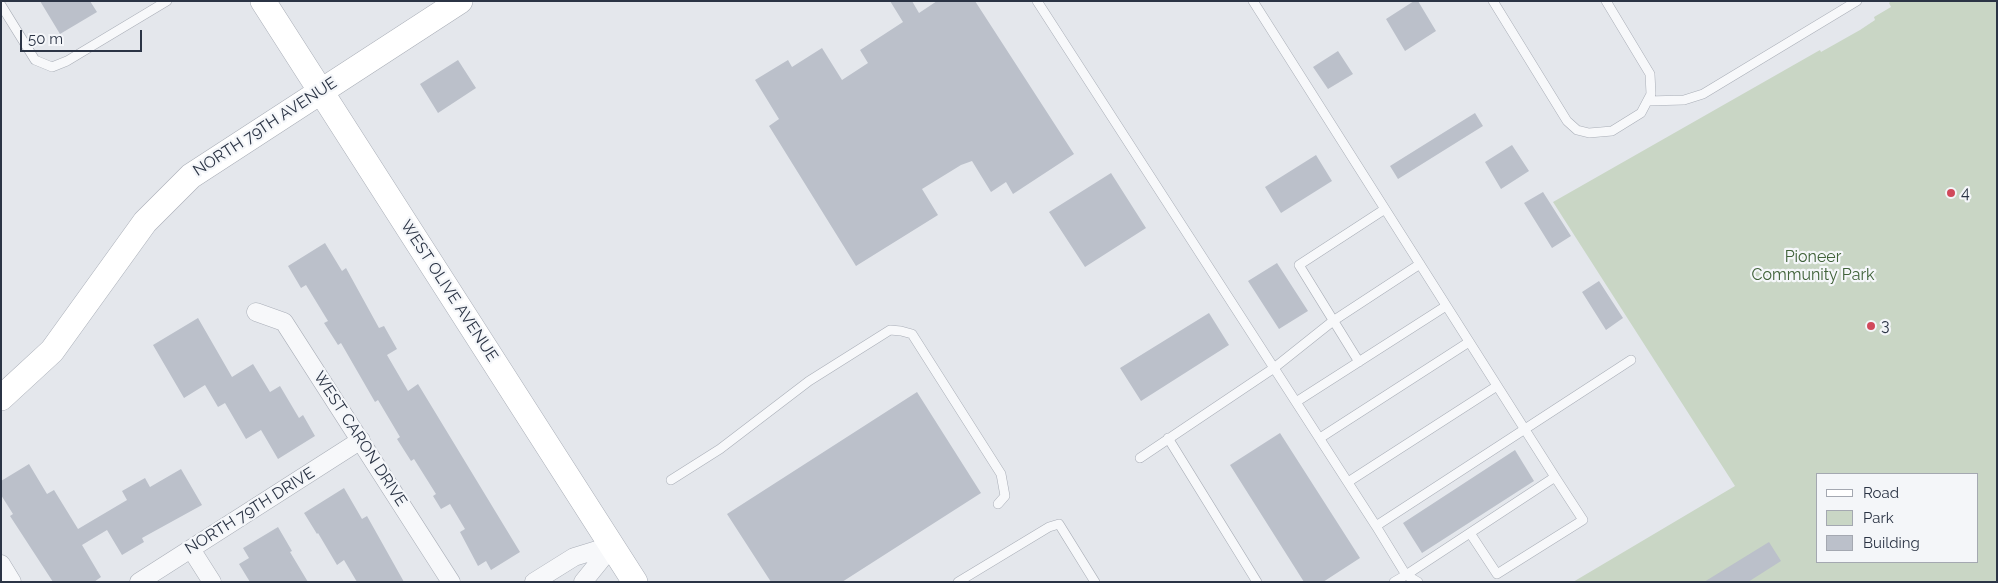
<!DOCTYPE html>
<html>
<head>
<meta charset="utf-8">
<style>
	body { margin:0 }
	#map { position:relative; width:1998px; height:583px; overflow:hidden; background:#e4e7ec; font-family:Raleway,sans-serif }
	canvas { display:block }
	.frame { position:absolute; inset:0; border:2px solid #2b3445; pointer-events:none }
	.legend { position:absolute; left:1816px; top:473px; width:162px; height:90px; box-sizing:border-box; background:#f4f6f9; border:1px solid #a4a8b1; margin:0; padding:6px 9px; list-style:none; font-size:15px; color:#2b3445 }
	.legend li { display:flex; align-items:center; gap:10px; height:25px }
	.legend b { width:25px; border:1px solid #a4a8b1 }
	.scale { position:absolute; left:20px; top:30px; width:122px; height:22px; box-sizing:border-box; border:2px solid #2b3445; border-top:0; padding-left:6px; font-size:15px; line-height:18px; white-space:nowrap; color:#2b3445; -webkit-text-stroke:4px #f4f6f9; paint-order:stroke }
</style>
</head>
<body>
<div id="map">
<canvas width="1998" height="583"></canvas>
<div class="frame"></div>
<ul class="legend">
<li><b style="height:6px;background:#fff"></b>Road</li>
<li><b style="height:14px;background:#c9d6c5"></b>Park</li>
<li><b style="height:14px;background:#bbc0ca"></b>Building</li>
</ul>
<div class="scale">50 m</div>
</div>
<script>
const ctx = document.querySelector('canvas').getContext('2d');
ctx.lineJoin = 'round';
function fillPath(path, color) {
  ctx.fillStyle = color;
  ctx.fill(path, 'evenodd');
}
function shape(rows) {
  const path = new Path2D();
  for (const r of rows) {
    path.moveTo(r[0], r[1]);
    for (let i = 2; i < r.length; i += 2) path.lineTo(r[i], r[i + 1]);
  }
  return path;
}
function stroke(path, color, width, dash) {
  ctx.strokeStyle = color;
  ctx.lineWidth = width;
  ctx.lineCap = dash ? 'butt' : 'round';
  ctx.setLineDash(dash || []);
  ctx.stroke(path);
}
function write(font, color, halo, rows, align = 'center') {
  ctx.font = font + ' Raleway,sans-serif';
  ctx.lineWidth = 4.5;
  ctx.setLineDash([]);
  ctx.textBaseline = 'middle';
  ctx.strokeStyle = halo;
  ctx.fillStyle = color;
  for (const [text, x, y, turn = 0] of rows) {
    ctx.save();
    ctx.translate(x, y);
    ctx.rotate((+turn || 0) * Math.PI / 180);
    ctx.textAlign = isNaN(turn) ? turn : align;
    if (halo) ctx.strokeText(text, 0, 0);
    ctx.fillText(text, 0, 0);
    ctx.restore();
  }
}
const green = shape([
	[1891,1,1997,1,1997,582,1573,582,1735,486,1553,202,1820,50,1821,52,1860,30,1875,20,1874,17,1891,7,1889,3],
	[1817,474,1977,474,1977,562,1817,562]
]);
const building = shape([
	[40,1,90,1,97,12,60,34],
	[890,1,912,1,919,13,937,1,975,1,1074,154,1013,194,1006,182,991,192,972,161,961,165,922,189,938,215,856,266,769,126,779,119,755,80,788,60,792,67,822,48,842,80,868,63,860,50,903,22],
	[1414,1,1418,1,1436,31,1405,51,1386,19],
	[1338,51,1353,74,1328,89,1313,67],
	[458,60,476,88,438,113,420,84],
	[1475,113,1483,126,1398,179,1390,166],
	[1512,145,1529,171,1501,189,1485,162],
	[1316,155,1332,181,1281,213,1265,187],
	[1111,173,1146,228,1085,267,1049,212],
	[1543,192,1571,236,1552,248,1524,203],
	[325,243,342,271,346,268,379,328,384,326,397,349,387,355,408,391,418,384,520,552,491,570,486,561,478,566,460,532,465,529,450,504,441,509,433,496,436,494,414,459,411,461,397,439,400,437,378,400,375,402,341,343,338,345,324,323,328,321,306,285,301,288,288,266],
	[1277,263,1308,311,1279,329,1248,281],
	[1599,281,1623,318,1606,330,1582,292],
	[1209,313,1229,345,1141,401,1120,368],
	[198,318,232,377,253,364,270,392,280,386,299,418,303,415,315,436,278,459,261,430,246,439,225,403,218,407,205,385,184,398,153,345],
	[917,392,981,493,842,582,771,582,727,514],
	[1280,433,1360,558,1323,582,1304,582,1230,465],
	[1515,450,1534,481,1422,553,1403,523],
	[29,464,47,494,54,490,78,529,127,500,122,491,145,478,150,487,181,469,202,505,142,538,144,542,122,555,107,530,82,545,101,577,94,582,53,582,10,516,13,514,1,495,1,481],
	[344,488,362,519,367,516,404,582,357,582,344,560,337,565,318,533,317,534,304,513],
	[278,527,292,551,290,552,308,582,250,582,239,564,249,558,243,548],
	[1769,542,1781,561,1748,582,1704,582]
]);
const lane = shape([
	[1037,1,1376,526,1631,360],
	[1253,1,1555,477,1406,575,1418,582],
	[1493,1,1567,121,1577,130,1589,133,1612,131,1641,113,1651,94,1650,74,1606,1],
	[1,5,35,60,52,67,67,61,167,1],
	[1648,101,1684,100,1703,94,1857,1],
	[1359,362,1299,265,1385,209],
	[1296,402,1446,306],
	[1168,438,1257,582],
	[1320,438,1469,342],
	[1140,458,1274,368,1333,321,1420,264],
	[671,480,720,449,809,381,890,330,901,331,912,334,1001,474,1005,496,998,504],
	[1348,482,1497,386],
	[1376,526,1406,575,1394,582],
	[1470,533,1497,574,1583,520,1555,477],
	[958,582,1049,527,1059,524,1095,582]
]);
const street = shape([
	[256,312,284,322,451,582],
	[191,549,212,582],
	[1,564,12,582],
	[139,582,361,440],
	[534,582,574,557,613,545],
	[583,582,613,545]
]);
const secondary = shape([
	[263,1,635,582],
	[1,398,52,351,145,222,191,176,460,1]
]);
const markers = [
	[1951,193,5,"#d1495b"],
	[1871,326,5,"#d1495b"]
];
const streetNames = [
	["NORTH 79TH AVENUE",265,127,-33],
	["WEST OLIVE AVENUE",449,291,57],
	["WEST CARON DRIVE",360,439,57],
	["NORTH 79TH DRIVE",250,511,-32]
];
const poiNames = [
	["4",1961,193],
	["3",1881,326]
];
const parkNames = [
	["Pioneer",1813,257],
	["Community Park",1813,275]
];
fillPath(green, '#c9d6c5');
fillPath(building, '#bbc0ca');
stroke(lane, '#a9aeb7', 10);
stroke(street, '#a9aeb7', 19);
stroke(secondary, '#a9aeb7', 26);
stroke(lane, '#f7f8fa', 9);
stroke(street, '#f7f8fa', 18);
stroke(secondary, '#fff', 25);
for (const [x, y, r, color] of markers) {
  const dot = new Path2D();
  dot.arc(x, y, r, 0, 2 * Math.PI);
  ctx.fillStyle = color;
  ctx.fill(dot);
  stroke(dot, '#f4f6f9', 2);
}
write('16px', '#2b3445', '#f4f6f9', streetNames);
write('16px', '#2b3445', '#f4f6f9', poiNames, 'left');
write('16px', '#3f6138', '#f4f6f9', parkNames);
</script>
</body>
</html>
